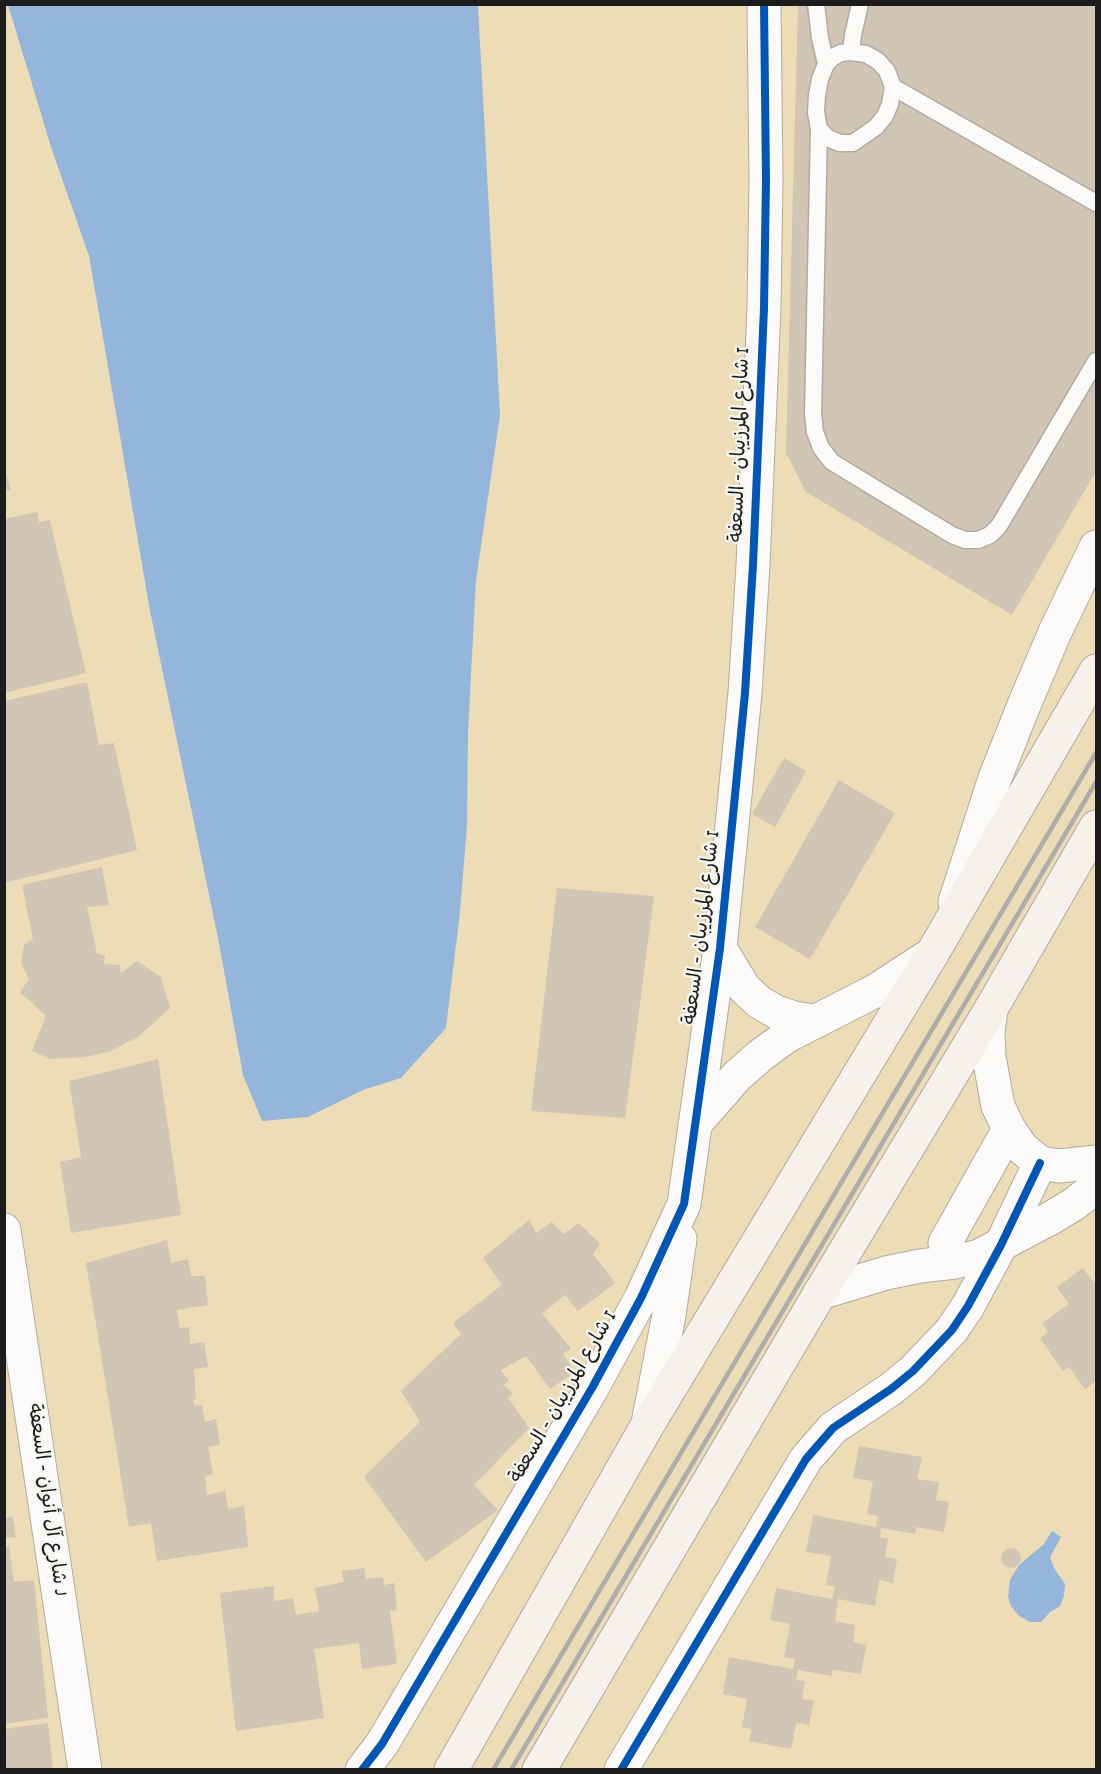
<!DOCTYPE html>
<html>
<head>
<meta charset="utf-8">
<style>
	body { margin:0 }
	#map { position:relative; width:1101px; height:1774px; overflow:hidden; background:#e9e1d3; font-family:Dekko,sans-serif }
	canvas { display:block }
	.frame { position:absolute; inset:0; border:6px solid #1c1c1c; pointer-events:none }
</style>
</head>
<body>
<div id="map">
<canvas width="1101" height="1774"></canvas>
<div class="frame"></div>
</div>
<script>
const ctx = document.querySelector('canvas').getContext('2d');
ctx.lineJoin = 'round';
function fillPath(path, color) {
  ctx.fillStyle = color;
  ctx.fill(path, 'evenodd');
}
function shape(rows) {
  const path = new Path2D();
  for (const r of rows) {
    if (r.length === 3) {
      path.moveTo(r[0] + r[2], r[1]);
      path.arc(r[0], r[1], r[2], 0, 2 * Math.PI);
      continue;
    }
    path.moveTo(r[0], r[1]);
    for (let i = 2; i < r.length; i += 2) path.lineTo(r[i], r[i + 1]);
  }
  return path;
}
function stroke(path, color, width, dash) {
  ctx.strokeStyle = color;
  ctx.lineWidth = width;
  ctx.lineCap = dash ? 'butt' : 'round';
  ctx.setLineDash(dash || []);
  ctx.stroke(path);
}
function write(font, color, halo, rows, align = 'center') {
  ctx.font = font + ' Dekko,"Playpen Sans Arabic",sans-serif';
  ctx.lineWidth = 4.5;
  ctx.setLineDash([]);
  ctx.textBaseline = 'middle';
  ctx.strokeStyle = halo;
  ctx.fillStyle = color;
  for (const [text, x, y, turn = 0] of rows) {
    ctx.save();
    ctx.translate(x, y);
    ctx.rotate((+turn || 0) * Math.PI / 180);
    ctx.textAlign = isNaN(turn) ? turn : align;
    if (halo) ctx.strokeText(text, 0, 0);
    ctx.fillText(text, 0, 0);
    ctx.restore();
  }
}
const sand = shape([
	[5,5,8,5,52,150,89,256,150,611,218,938,243,1075,363,1090,401,1078,446,1028,460,912,467,826,468,732,476,581,500,415,478,5,1096,5,1096,1769,5,1770]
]);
const water = shape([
	[8,5,478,5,500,415,476,581,468,732,467,826,460,912,446,1028,401,1078,363,1090,308,1117,262,1121,243,1075,218,938,150,611,89,256,52,150],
	[1052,1531,1061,1537,1050,1557,1054,1568,1065,1584,1064,1596,1060,1606,1050,1612,1041,1622,1030,1622,1018,1615,1011,1606,1008,1597,1010,1580,1019,1565,1044,1544]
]);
const building = shape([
	[798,4,1096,4,1096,471,1012,615,806,492,786,453],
	[4,467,11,490,4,491],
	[37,512,39,522,50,520,86,673,4,693,4,519],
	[87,682,99,745,114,743,137,850,4,883,4,701],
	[784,758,806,771,775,827,752,814],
	[839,780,895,813,810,959,755,927],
	[102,867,109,905,87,907,97,953,105,956,104,964,120,965,121,973,137,961,161,977,170,1008,138,1037,111,1051,85,1057,51,1059,32,1051,46,1016,20,992,29,979,21,964,24,944,33,940,22,885],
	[557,888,654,896,625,1118,531,1111],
	[158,1059,181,1215,71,1233,60,1162,81,1157,69,1081],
	[529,1220,536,1233,552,1222,563,1234,579,1223,600,1244,593,1254,615,1283,578,1311,565,1295,542,1314,571,1348,563,1354,575,1372,550,1389,526,1356,501,1370,509,1381,503,1385,513,1393,508,1398,529,1428,474,1485,498,1510,426,1562,364,1477,420,1422,401,1391,461,1334,453,1323,502,1285,483,1258],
	[167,1240,171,1263,188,1259,191,1276,205,1276,208,1305,177,1310,180,1328,189,1327,190,1344,204,1342,208,1367,194,1369,196,1399,193,1400,194,1406,202,1405,205,1422,216,1419,220,1445,208,1447,213,1474,205,1476,207,1495,225,1491,228,1509,244,1506,248,1547,157,1561,151,1523,129,1527,86,1263],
	[1083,1268,1096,1285,1096,1381,1085,1389,1069,1367,1063,1371,1040,1338,1048,1332,1042,1323,1069,1304,1057,1287],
	[859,1446,922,1457,917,1479,939,1482,936,1500,949,1502,944,1532,916,1527,915,1534,881,1528,880,1537,888,1539,885,1557,897,1559,893,1583,879,1580,875,1606,838,1599,835,1621,855,1625,853,1642,866,1645,861,1674,833,1670,832,1676,798,1670,796,1680,805,1681,802,1699,814,1701,809,1725,796,1723,791,1749,749,1741,752,1729,742,1727,747,1699,723,1694,729,1657,793,1669,795,1659,784,1657,790,1624,770,1620,776,1588,832,1599,835,1587,826,1585,831,1556,806,1552,813,1515,876,1527,878,1516,867,1514,873,1481,853,1478],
	[13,1517,16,1537,4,1538,4,1518],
	[4,1547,9,1547,14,1582,34,1580,48,1718,4,1724],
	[1011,1558,10],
	[364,1568,366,1579,383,1577,384,1585,394,1583,397,1610,390,1611,397,1664,362,1669,359,1643,314,1649,324,1718,236,1731,220,1593,274,1586,274,1601,293,1598,296,1615,319,1611,315,1588,344,1582,342,1571],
	[48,1723,53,1770,4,1770,4,1729]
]);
const service = shape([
	[816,4,820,38,826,64],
	[851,52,853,35,860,4],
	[893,87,1096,203],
	[819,129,828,138,840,143,853,143,876,127,885,116,890,104,893,87,887,71,878,61,866,54,851,52,841,53,833,57,826,64,820,79,817,95,816,112,819,129,813,414,815,432,821,448,832,462,952,535,965,540,978,540,990,535,999,526,1096,361]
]);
const minor = shape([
	[720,948,744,988,759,1002,776,1012,794,1018,814,1021],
	[991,1009,988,1033,989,1057,998,1106,1009,1129,1022,1148,1040,1163],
	[695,1124,737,1076,761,1055,787,1036,875,991,932,954],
	[1040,1163,1059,1166,1096,1162],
	[4,1230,85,1770],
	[945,1243,1009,1129],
	[820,1293,886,1273,920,1266,955,1262,979,1256,1051,1218,1074,1204,1096,1187],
	[649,1418,669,1315,680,1239],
	[362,1770,382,1744,592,1388,641,1298,684,1204,720,948,745,693,753,565,764,308,766,180,764,4],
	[621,1770,806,1459,833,1428,891,1389,913,1371,952,1330,968,1306,1001,1245,1040,1163]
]);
const tertiary = shape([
	[955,902,995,778,1024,705,1055,632,1096,547]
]);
const secondary = shape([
	[451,1770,647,1426,932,954,1096,671],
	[539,1770,820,1293,991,1009,1096,827]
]);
const rail = shape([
	[493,1770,1096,753],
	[511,1770,1096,782]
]);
const cycleway = shape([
	[362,1770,382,1744,592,1388,641,1298,684,1204,720,948,745,693,753,565,764,308,766,180,764,4],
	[621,1770,806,1459,833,1428,891,1389,913,1371,952,1330,968,1306,1001,1245,1040,1163]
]);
const streetNames = [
	["شارع المرزيبان - السعفة I",742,445,-88],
	["شارع المرزيبان - السعفة I",704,928,-83],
	["شارع المرزيبان - السعفة I",565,1398,-60],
	["شارع آل أنوان - السعفة J",45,1500,82]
];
fillPath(sand, '#ecddb6');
fillPath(water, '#94b6da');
fillPath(building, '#d1c5b4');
stroke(service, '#b0aba2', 19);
stroke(minor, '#b0aba2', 35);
stroke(tertiary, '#b0aba2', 35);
stroke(secondary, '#b0aba2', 35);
stroke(service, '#fcfaf8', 16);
stroke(minor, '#fcfaf8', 33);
stroke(tertiary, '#fcfaf8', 33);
stroke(secondary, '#f6f1eb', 33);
stroke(rail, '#aeadab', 4.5);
stroke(cycleway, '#0057b8', 8);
write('20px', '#1c1c1c', '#f6f6f2', streetNames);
</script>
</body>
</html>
